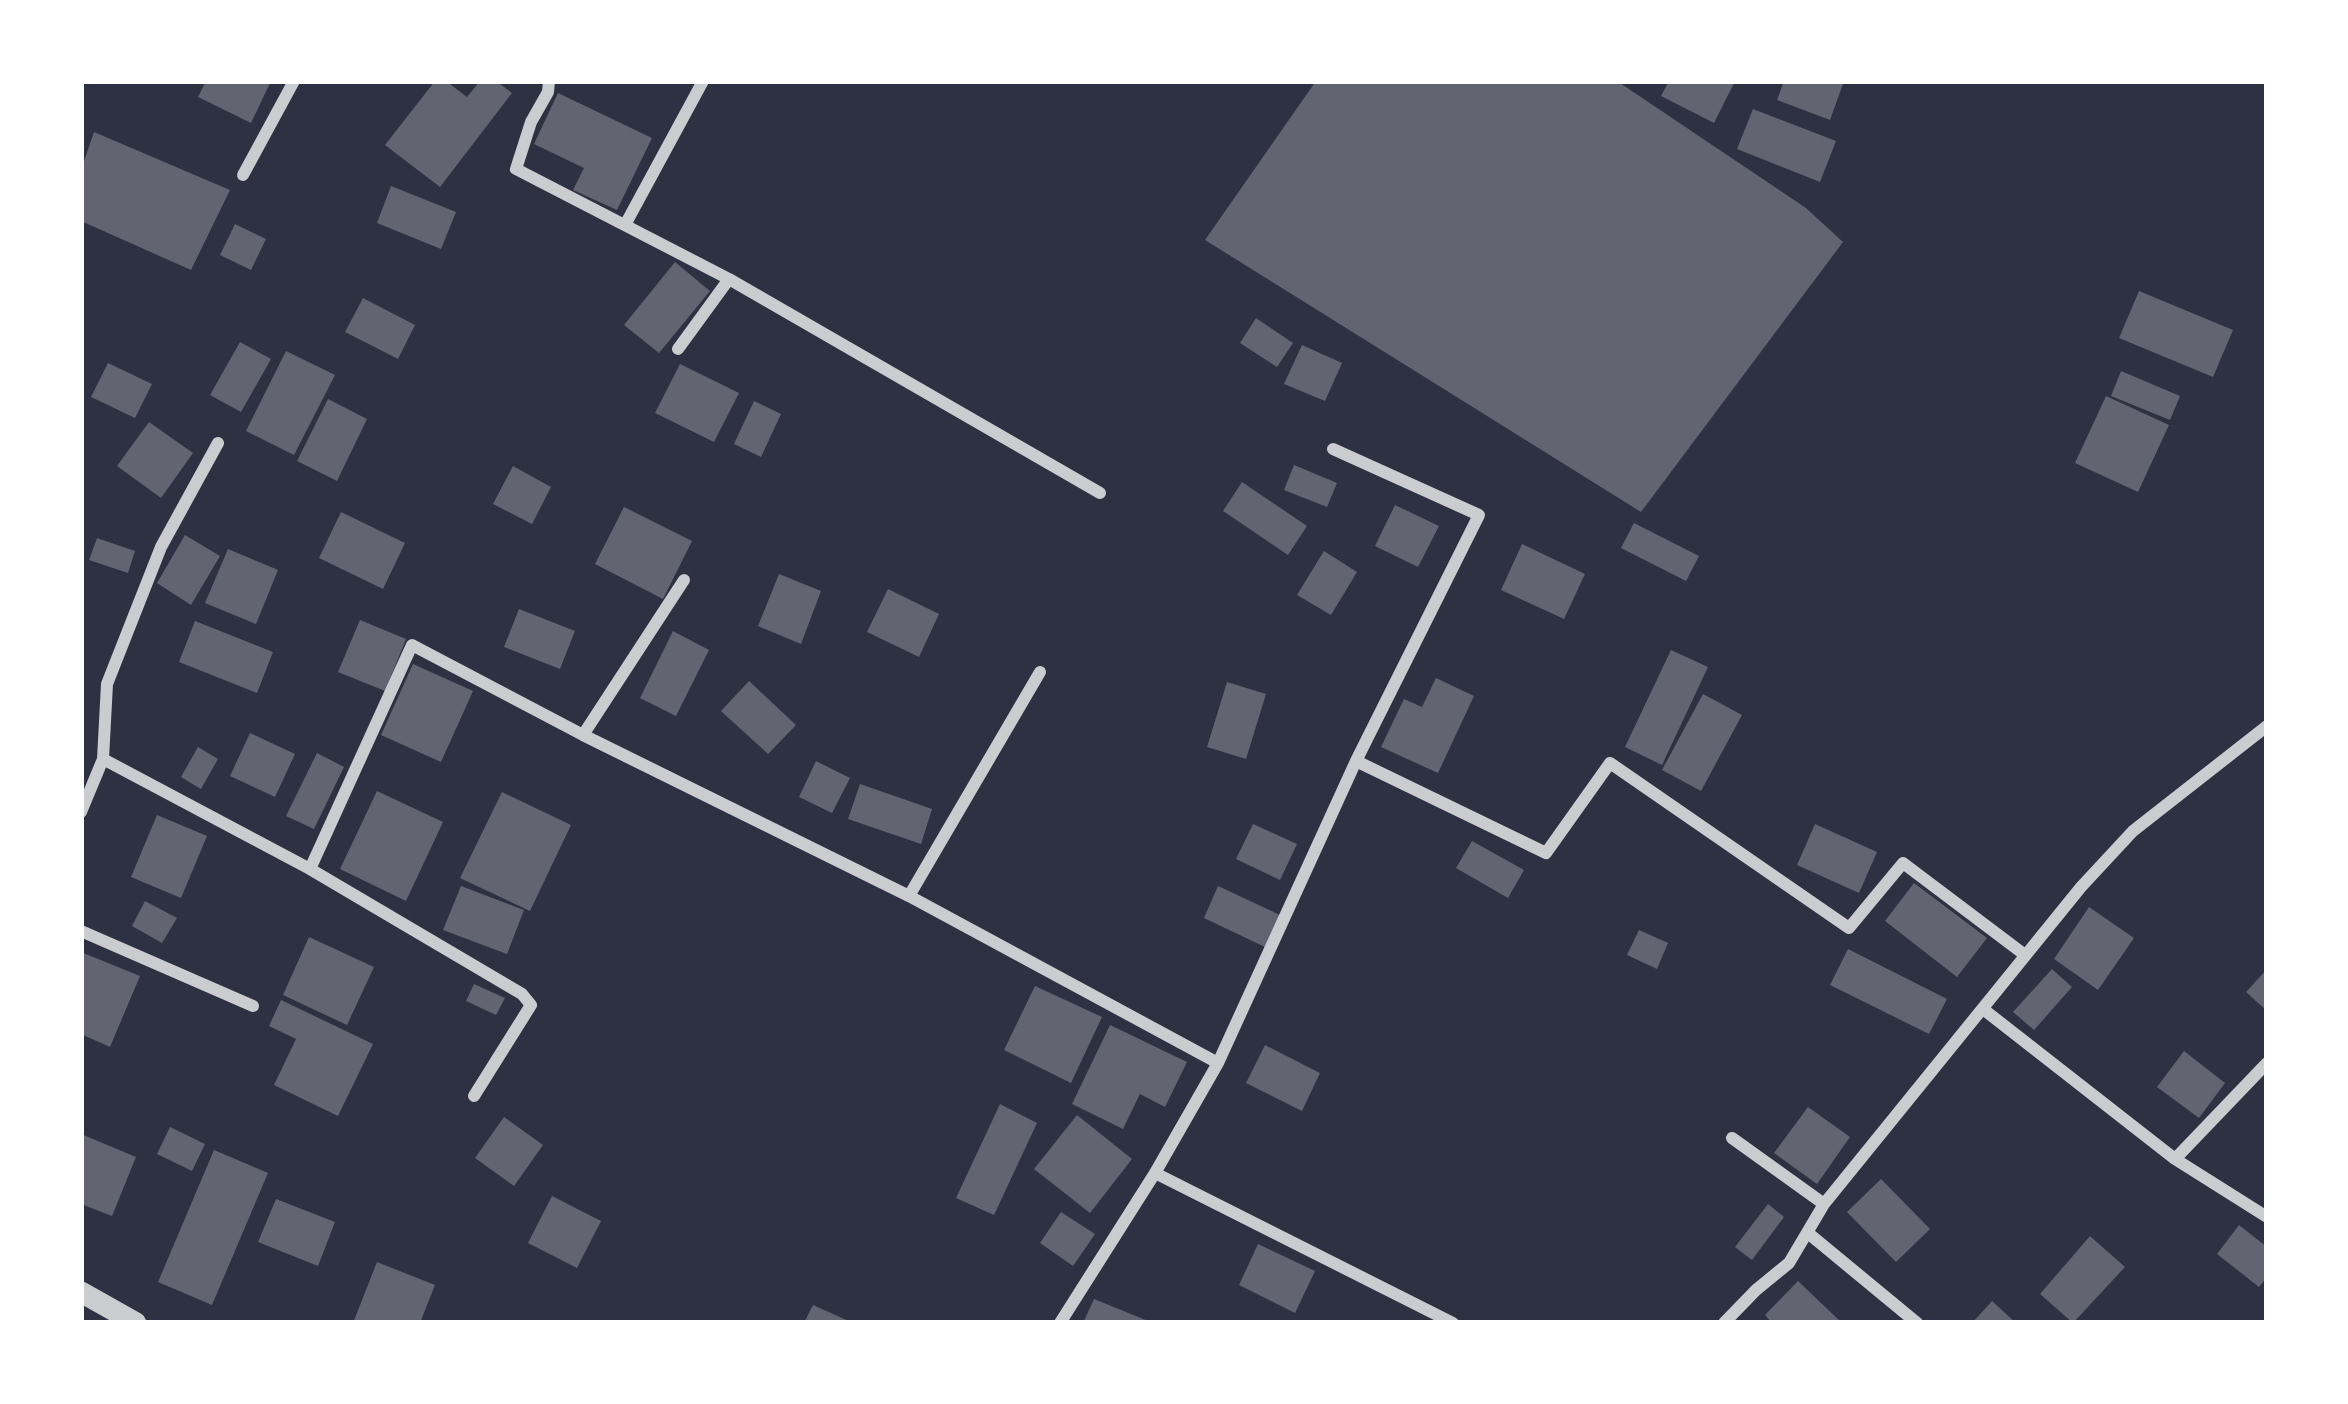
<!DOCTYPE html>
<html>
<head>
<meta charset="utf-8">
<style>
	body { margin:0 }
	#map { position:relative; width:2348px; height:1404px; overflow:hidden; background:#2d3142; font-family:"Open Sans",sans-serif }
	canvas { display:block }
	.frame { position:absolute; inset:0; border:84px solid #fff; pointer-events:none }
</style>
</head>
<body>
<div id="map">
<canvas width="2348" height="1404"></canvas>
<div class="frame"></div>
</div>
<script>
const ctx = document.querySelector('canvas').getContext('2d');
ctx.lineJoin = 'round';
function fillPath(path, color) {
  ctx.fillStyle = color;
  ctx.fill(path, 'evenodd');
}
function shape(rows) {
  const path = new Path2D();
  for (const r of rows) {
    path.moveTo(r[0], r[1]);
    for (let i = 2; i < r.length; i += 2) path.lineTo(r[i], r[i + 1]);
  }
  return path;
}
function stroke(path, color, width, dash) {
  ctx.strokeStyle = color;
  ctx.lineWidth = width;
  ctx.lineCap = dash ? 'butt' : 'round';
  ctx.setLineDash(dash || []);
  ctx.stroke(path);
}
const building = shape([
	[206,81,271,81,251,123,198,97],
	[435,81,446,81,467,97,480,81,496,81,512,93,440,187,385,145],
	[1316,81,1617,81,1806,208,1843,242,1641,512,1205,240],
	[1669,81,1735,81,1714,123,1661,96],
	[1784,81,1844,81,1830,120,1777,100],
	[558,93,652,138,617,210,573,190,584,168,534,144],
	[1753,109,1836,141,1820,182,1737,149],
	[94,132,230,190,191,270,81,221,81,170],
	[391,186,456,212,441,249,377,223],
	[235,224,266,239,251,270,220,255],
	[675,262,710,291,659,353,624,325],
	[2139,291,2233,330,2213,377,2119,338],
	[363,298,415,325,398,359,345,332],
	[1256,318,1293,343,1277,367,1240,343],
	[240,342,271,359,241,412,210,395],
	[1302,345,1342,363,1325,401,1284,384],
	[286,351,335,375,294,455,246,431],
	[108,363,152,384,135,418,91,397],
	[680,364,739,393,714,442,655,413],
	[2121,371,2180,396,2170,420,2111,396],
	[2106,396,2169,425,2138,492,2075,463],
	[328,399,367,419,337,481,297,461],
	[754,401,781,414,761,457,734,444],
	[149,422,193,453,161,498,117,466],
	[1294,465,1337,483,1327,507,1284,490],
	[513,466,551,487,532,524,493,504],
	[1242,482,1307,526,1288,555,1223,511],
	[1395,505,1439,526,1418,567,1375,546],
	[624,507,692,541,663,599,595,564],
	[341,512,405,543,383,589,319,558],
	[1634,523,1699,556,1686,581,1621,548],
	[185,535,220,556,191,605,157,583],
	[97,538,135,551,128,573,89,560],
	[1522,544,1585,574,1564,619,1501,590],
	[228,549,278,570,256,624,205,603],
	[1324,551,1357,572,1331,615,1297,595],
	[779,574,821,591,801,644,758,626],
	[888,589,939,614,919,657,867,632],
	[519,609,575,631,560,669,504,647],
	[360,620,406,639,385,691,338,672],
	[195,621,273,652,257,693,179,662],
	[673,631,709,650,676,716,640,698],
	[1671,650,1708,667,1662,765,1625,747],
	[413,664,473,691,441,762,381,735],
	[1436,678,1474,696,1438,773,1381,747,1404,699,1422,707],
	[749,681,796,725,768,754,721,711],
	[1227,682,1266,694,1246,759,1207,747],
	[1703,694,1742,715,1701,791,1662,770],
	[250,733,295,754,275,797,230,776],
	[198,747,218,759,201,789,181,777],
	[317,753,344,767,314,829,286,816],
	[816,761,850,778,832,813,799,797],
	[860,784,932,809,921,844,848,819],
	[377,791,443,822,406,901,340,869],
	[502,792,571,825,530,911,460,878],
	[157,815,207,836,181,898,131,877],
	[1253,824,1297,844,1280,880,1236,859],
	[1815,824,1877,852,1859,893,1797,865],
	[1472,841,1524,870,1508,898,1456,868],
	[1914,883,1987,938,1957,977,1885,921],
	[461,886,524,910,507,954,443,930],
	[1218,886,1280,915,1265,947,1204,918],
	[145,901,177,918,162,943,132,926],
	[2089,907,2134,938,2098,990,2054,959],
	[1639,930,1668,943,1657,969,1627,955],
	[309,937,374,967,347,1025,283,995],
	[1848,949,1947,999,1929,1034,1830,985],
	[81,952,140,976,110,1047,81,1034],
	[2052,969,2072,987,2034,1030,2013,1012],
	[2267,969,2267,1011,2246,992],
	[474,984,505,998,496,1015,466,1001],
	[1035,986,1102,1017,1071,1083,1004,1050],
	[281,1000,373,1044,338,1116,274,1085,296,1039,269,1026],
	[1110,1025,1187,1062,1165,1107,1140,1094,1123,1129,1072,1104],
	[1265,1045,1320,1073,1302,1111,1246,1083],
	[2184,1051,2225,1083,2199,1118,2157,1087],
	[1000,1104,1037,1123,994,1215,956,1198],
	[1808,1107,1850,1137,1817,1184,1774,1153],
	[1077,1115,1132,1159,1090,1213,1034,1169],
	[504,1117,543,1145,514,1186,475,1158],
	[170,1127,205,1144,192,1171,157,1154],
	[81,1134,136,1157,112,1216,81,1204],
	[214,1150,268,1173,212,1305,158,1282],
	[1881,1179,1930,1229,1896,1262,1847,1212],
	[552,1196,601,1221,577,1268,528,1243],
	[276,1199,335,1222,318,1266,258,1242],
	[1768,1204,1784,1217,1752,1260,1735,1247],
	[1061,1212,1095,1234,1073,1266,1040,1243],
	[2239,1225,2267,1247,2267,1277,2259,1287,2217,1254],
	[2090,1236,2125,1267,2073,1323,2040,1294],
	[1258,1244,1315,1271,1295,1313,1239,1285],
	[377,1262,435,1285,420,1323,353,1323],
	[1798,1281,1842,1323,1772,1323,1765,1315],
	[1094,1299,1153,1323,1083,1323],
	[1992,1301,2016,1323,1972,1323],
	[813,1305,853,1323,804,1323]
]);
const minor = shape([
	[549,81,548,92,531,122,516,169,729,279,1100,493],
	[243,175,294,81],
	[625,225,703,81],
	[678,349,729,279],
	[583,735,684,580],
	[103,759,310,869,412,645,583,735,909,896,1218,1063],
	[1356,761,1546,853,1610,763,1849,928,1903,863,2025,955],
	[81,812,103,759,107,684,161,547,218,443],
	[310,869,522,994,531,1005,474,1096],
	[909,896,1040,672],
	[81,931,253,1006],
	[1983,1009,2175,1159,2267,1217],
	[1732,1138,1824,1204],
	[2175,1159,2267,1063],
	[1155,1173,1453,1323],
	[1808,1233,1917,1323],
	[1060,1323,1155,1173,1218,1063,1356,761,1479,515,1333,449],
	[1724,1323,1756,1290,1789,1263,1824,1204,2081,887,2133,831,2267,726]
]);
const tertiary = shape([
	[81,1292,136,1323]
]);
fillPath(building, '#626471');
stroke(minor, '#caccd0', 12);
stroke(tertiary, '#caccd0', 21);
</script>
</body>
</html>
